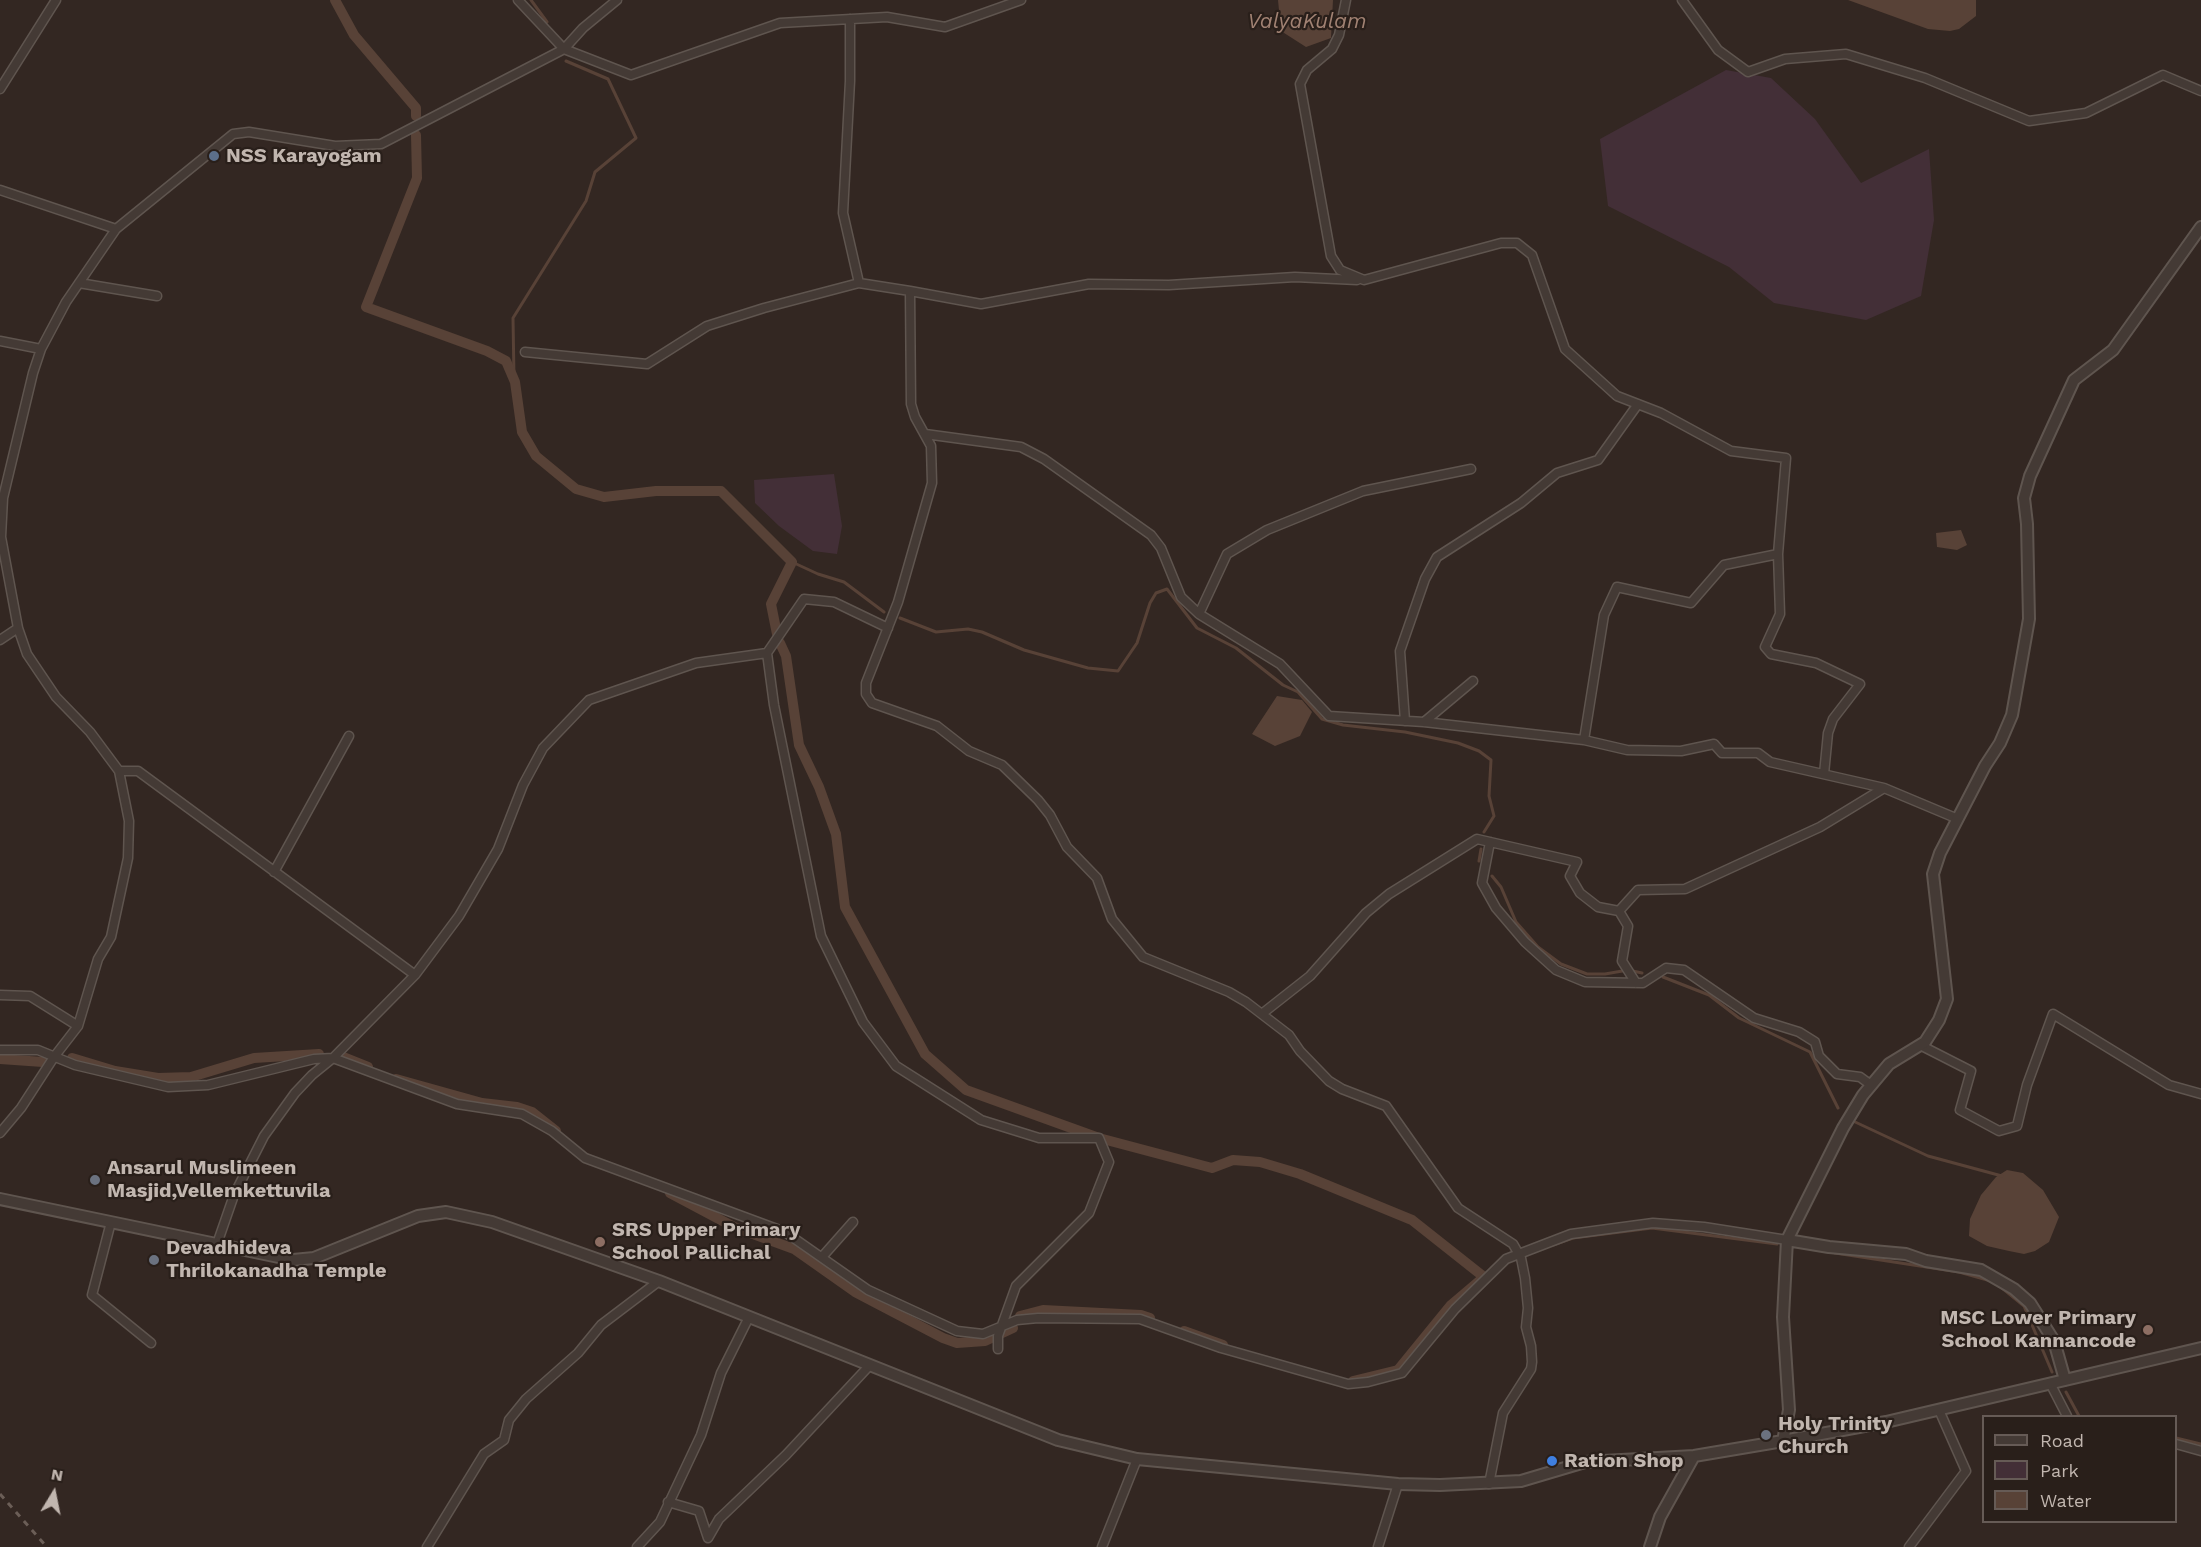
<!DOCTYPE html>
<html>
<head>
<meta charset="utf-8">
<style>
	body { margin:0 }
	#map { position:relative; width:2201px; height:1547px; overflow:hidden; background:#332722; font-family:"Work Sans",sans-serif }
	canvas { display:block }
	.legend { position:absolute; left:1982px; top:1415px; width:195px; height:108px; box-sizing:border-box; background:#291f1a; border:2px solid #665b56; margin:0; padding:8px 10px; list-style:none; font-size:18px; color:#c1b6af }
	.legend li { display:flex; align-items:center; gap:12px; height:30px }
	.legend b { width:30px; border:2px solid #665b56 }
	.north { position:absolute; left:24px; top:1463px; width:60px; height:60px; -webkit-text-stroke:4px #291f1a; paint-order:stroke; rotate:10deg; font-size:16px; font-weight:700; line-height:24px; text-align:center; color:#c1b6af }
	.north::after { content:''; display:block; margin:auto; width:21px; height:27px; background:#c1b6af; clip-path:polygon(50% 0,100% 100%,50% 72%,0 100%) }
</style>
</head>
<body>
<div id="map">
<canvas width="2201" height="1547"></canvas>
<ul class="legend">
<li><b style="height:8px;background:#443a35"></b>Road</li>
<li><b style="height:16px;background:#432f37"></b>Park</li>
<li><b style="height:16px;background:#584237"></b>Water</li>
</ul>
<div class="north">N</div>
</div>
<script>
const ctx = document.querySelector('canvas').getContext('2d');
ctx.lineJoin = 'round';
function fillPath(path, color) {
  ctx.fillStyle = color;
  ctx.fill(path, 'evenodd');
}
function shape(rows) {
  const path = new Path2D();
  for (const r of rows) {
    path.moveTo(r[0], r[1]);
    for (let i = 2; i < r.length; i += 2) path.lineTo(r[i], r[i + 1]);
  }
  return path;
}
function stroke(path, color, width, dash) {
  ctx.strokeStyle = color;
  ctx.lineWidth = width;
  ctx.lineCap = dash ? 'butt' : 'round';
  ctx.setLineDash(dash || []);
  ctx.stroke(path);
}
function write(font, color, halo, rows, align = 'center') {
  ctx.font = font + ' "Work Sans",sans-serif';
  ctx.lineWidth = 4.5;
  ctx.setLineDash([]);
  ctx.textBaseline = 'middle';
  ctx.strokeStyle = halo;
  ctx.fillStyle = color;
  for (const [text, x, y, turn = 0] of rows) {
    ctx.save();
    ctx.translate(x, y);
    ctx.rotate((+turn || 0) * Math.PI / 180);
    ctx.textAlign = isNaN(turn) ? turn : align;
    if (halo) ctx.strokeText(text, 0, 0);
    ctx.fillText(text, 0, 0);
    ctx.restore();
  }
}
const green = shape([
	[1726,70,1771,78,1815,119,1861,183,1929,149,1934,220,1921,296,1866,320,1774,303,1729,267,1608,206,1600,139],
	[834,474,842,526,837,554,813,551,779,526,755,503,754,480]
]);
const water = shape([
	[1278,0,1333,0,1331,38,1306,47,1281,31],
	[1848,0,1976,0,1976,16,1959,29,1950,31,1928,29],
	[1961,530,1967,545,1957,550,1937,547,1936,533],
	[1277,696,1302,700,1312,712,1300,736,1275,746,1252,734],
	[2007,1170,2023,1173,2043,1190,2059,1217,2049,1242,2035,1251,2024,1254,2009,1251,1987,1246,1969,1236,1970,1219,1981,1195,1996,1177]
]);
const stream = shape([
	[531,0,547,22],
	[514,378,513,318,586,201,595,172,636,138,608,79,566,61],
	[792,562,818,574,844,582,884,612],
	[900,618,936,632,968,629,982,632,1024,650,1088,668,1118,671,1137,643,1150,603,1156,593,1167,589,1197,628,1236,648,1283,685,1298,692,1322,719,1343,725,1405,732,1458,743,1479,751,1491,760,1489,796,1494,816,1484,832],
	[1479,861,1481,849],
	[1492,876,1501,887,1516,922,1538,947,1561,964,1587,974,1605,974,1628,970,1642,973],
	[1663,977,1709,995,1739,1018,1810,1052,1838,1108],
	[1853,1121,1928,1156,2002,1176],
	[1553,1245,1573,1238,1652,1228,1777,1244],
	[1835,1253,1959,1272,1991,1281],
	[2002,1288,2024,1306,2052,1372],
	[2066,1392,2079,1416],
	[2176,1438,2201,1444]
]);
const canal = shape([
	[335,0,354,35,416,108,416,116],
	[416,135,417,178,366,307,487,351,506,361,515,382,522,432,536,456,576,489,604,497,656,491,721,491,792,562,771,604,777,634],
	[780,643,786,656,799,745,819,787,836,834,845,907,925,1054,966,1090,1099,1138,1212,1168,1233,1160,1260,1162,1300,1174,1412,1220,1484,1277,1451,1305,1398,1370,1353,1381],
	[338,1055,368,1067],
	[72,1058,115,1071,158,1078,191,1077,254,1058,319,1054],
	[0,1059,43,1062],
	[396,1079,482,1103,517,1107,532,1112,556,1131],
	[670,1193,734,1227,794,1249,855,1292,943,1338,957,1343,985,1341,1013,1328],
	[1020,1316,1043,1310,1141,1315,1150,1318],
	[1184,1331,1223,1345]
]);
const minor = shape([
	[518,0,564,49,631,75,780,23,887,17,945,27,1021,0],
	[1682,0,1718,50,1748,72,1785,59,1846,54,1925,78,2029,121,2086,113,2163,75,2201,91],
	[850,19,850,81,843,213,859,283],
	[0,89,56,0],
	[0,190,116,229],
	[1357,280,1295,277,1169,285,1089,284,981,304,910,291,911,404,915,417,931,446,932,483,898,602,866,683,866,694,872,703,937,726,969,751,1002,765,1038,800,1050,815,1067,847,1097,878,1112,919,1143,957,1229,992,1246,1002,1289,1035,1300,1051,1329,1081,1342,1089,1386,1106,1458,1208,1513,1244,1521,1258,1525,1278,1528,1308,1526,1327,1531,1346,1532,1362,1531,1369,1503,1413,1489,1484],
	[79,283,157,296],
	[0,341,41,349],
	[525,352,647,364,707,326,764,308,859,283,910,291],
	[925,434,1021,447,1044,459,1151,535,1161,548,1181,597,1199,614,1280,664,1329,716,1424,722,1584,740,1604,615,1617,587,1691,603,1724,565,1778,554,1786,458,1731,451,1661,413,1617,396,1565,349,1532,255,1517,243,1501,243,1364,280,1340,270,1331,256,1300,84,1307,70,1332,49,1339,35,1346,0],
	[1778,554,1780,614,1765,647,1771,654,1816,663,1860,684,1833,719,1828,733,1824,774],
	[1199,614,1227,554,1267,530,1363,491,1471,469],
	[0,640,18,628],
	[767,653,774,705,821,936,863,1022,896,1066,981,1120,1039,1138,1099,1138,1109,1162,1089,1213,1016,1286,998,1336,998,1349],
	[1405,721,1400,651,1425,579,1437,557,1521,503,1557,473,1598,460,1638,404],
	[1424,722,1473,681],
	[1584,740,1627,750,1681,751,1714,744,1722,753,1758,753,1770,762,1884,788],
	[119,771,138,771,415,975],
	[1490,842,1482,883,1496,908,1525,942,1556,970,1585,982,1643,983,1666,968,1684,970,1754,1018,1799,1032,1815,1042,1819,1056,1837,1074,1860,1077,1871,1085],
	[274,872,349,736],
	[1619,911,1638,890,1685,889,1820,827,1884,788,1958,819],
	[1619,911,1628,926,1622,961,1636,983],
	[0,995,30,996,78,1026],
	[1263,1013,1310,976,1366,913,1389,894,1477,839,1577,862,1570,876,1580,893,1598,907,1619,911],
	[1920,1045,1971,1071,1960,1110,1999,1131,2017,1126,2027,1085,2053,1014,2169,1085,2201,1094],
	[0,1050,38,1050,75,1065,168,1087,208,1085,314,1059,333,1058,457,1104,522,1114,552,1131,585,1158,785,1232,868,1290,957,1331,983,1334,1017,1320,1038,1318,1140,1319,1221,1348,1348,1384,1368,1382,1402,1373,1455,1309,1506,1259,1571,1234,1653,1223,1704,1227,1787,1240],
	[0,1133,21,1108,54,1057,78,1026,98,959,111,937,128,858,129,821,119,771,90,732,56,697,27,654,18,628,1,537,3,498,33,373,41,349,66,302,116,229,233,134,249,132,335,146,381,144,564,49,583,28,617,0],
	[111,1222,92,1295,151,1343],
	[217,1244,234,1195,264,1136,295,1093,312,1075,333,1058,415,975,459,916,498,849,523,785,543,748,589,700,696,663,767,653,804,599,834,602,888,628],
	[822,1257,853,1222],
	[2050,1383,2067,1416],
	[2176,1444,2201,1451],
	[668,1502,699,1511,708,1538,719,1519,786,1455,870,1365],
	[427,1547,484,1454,504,1440,509,1420,526,1399,578,1353,601,1325,659,1281],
	[637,1547,660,1522,701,1435,721,1373,749,1317],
	[1102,1547,1137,1459],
	[1378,1547,1398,1484],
	[1909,1547,1966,1471,1939,1410]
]);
const tertiary = shape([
	[0,1199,293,1260,314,1258,418,1216,446,1212,492,1222,659,1281,1058,1440,1137,1459,1398,1484,1440,1485,1521,1481,1585,1462,1694,1456,1783,1441,1886,1422,2201,1348],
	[1787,1240,1829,1247,1906,1254,1926,1261,1981,1270,2014,1289,2030,1303,2054,1341,2065,1380],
	[1783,1441,1789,1410,1783,1317,1787,1240,1843,1128,1863,1095,1889,1064,1925,1042,1939,1020,1947,999,1933,874,1940,853,1985,766,2000,743,2012,715,2029,619,2027,524,2024,498,2030,476,2074,380,2113,350,2201,227],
	[1650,1547,1660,1517,1694,1456]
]);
const rail = shape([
	[0,1494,47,1547]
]);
const markers = [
	[214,156,6,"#5c6f8a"],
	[95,1180,6,"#6b7280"],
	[600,1242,6,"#8d6e63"],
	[154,1260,6,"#6b7280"],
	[2148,1330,6,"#8d6e63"],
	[1766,1435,6,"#6b7280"],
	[1552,1461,6,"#3f7fe0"]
];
const poiNames = [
	["NSS Karayogam",226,156],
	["Ansarul Muslimeen",107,1168],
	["Masjid,Vellemkettuvila",107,1191],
	["SRS Upper Primary",612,1230],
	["School Pallichal",612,1253],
	["Devadhideva",166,1248],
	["Thrilokanadha Temple",166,1271],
	["MSC Lower Primary",2136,1318,"right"],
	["School Kannancode",2136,1341,"right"],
	["Holy Trinity",1778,1424],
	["Church",1778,1447],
	["Ration Shop",1564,1461]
];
const waterNames = [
	["ValyaKulam",1307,22]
];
fillPath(green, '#432f37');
fillPath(water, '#584237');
stroke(stream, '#584237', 3);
stroke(canal, '#584237', 10);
stroke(minor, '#5f554f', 11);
stroke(tertiary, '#5f554f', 14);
stroke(minor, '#443a35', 8);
stroke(tertiary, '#443a35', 10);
stroke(rail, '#6b5e57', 3, [6, 6]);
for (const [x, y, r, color] of markers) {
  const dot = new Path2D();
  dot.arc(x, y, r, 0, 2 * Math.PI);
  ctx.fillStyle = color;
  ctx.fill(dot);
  stroke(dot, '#291f1a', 2);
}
write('bold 20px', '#c1b6af', '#291f1a', poiNames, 'left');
write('italic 21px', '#a18273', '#291f1a', waterNames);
</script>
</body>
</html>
